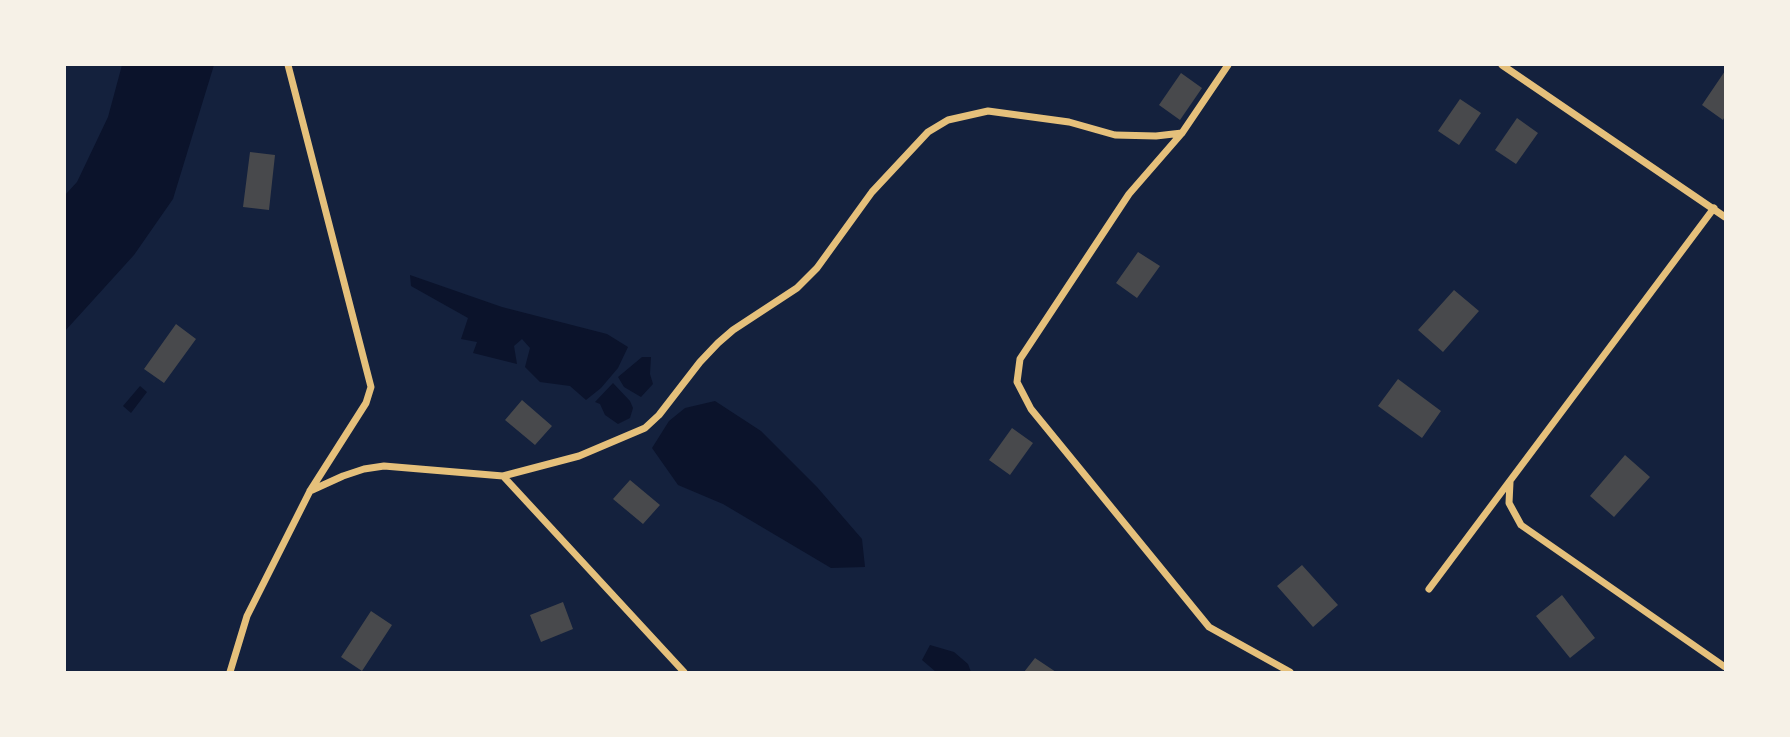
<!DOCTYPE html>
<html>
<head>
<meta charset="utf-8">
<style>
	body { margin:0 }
	#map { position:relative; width:1790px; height:737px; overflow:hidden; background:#14213d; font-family:Ubuntu,sans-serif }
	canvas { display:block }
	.frame { position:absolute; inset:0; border:66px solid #f6f1e7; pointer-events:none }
</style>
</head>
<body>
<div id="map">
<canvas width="1790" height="737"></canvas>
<div class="frame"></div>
</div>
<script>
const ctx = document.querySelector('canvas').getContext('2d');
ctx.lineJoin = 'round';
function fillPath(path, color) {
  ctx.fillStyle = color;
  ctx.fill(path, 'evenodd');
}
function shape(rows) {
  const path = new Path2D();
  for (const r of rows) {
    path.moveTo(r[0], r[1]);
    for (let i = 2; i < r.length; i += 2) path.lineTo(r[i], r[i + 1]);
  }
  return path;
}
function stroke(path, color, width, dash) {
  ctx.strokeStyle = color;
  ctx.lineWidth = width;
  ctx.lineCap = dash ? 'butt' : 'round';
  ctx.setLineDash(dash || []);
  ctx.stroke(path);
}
const water = shape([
	[122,65,214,65,173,199,134,255,65,331,65,195,77,182,108,117],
	[410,275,502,307,607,334,628,347,618,368,601,388,586,400,570,386,540,382,525,367,530,348,522,339,514,346,517,364,473,353,477,342,461,339,468,318,411,286],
	[642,357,651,357,650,374,653,384,641,397,624,387,618,377],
	[613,383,630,401,633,408,630,418,618,424,605,415,600,404,595,402],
	[140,386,147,392,131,413,123,406],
	[715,401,761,431,817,487,862,539,865,567,831,568,723,504,678,485,652,448,669,421,685,408],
	[930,645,954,652,968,664,971,672,936,672,922,660]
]);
const building = shape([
	[1725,71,1725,116,1723,120,1702,105],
	[1181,73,1202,88,1180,120,1159,105],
	[1460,99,1481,113,1459,145,1438,131],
	[1517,118,1538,133,1516,164,1495,150],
	[250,152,275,155,269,210,243,207],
	[1138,252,1160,266,1137,298,1116,283],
	[1454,290,1479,311,1443,352,1418,330],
	[176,324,196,339,164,383,144,369],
	[1398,379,1441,411,1422,438,1378,406],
	[522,400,552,426,535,445,505,420],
	[1012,428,1033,443,1010,475,989,460],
	[1625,455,1650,477,1614,517,1590,496],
	[630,480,660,505,643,524,613,499],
	[1302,565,1338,605,1313,627,1277,586],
	[1562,595,1595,638,1570,658,1536,616],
	[563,602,573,629,541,642,530,615],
	[371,611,392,625,362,671,341,657],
	[1035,658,1056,672,1024,672]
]);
const minor = shape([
	[1228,65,1182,133,1129,194,1020,359,1017,382,1031,409,1209,627,1290,672],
	[1502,65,1725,217],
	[503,476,579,456,645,428,659,415,700,362,718,343,733,330,797,288,817,268,872,192,928,132,948,120,988,111,1069,122,1115,135,1156,136,1182,133],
	[1510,482,1509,503,1521,525,1725,667],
	[310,491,343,476,364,469,384,466,503,476,684,672],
	[1429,589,1714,208],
	[230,672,247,616,310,491,366,403,371,387,288,65]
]);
fillPath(water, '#0b132b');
fillPath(building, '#48494c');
stroke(minor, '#e5c07b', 7);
</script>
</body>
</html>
